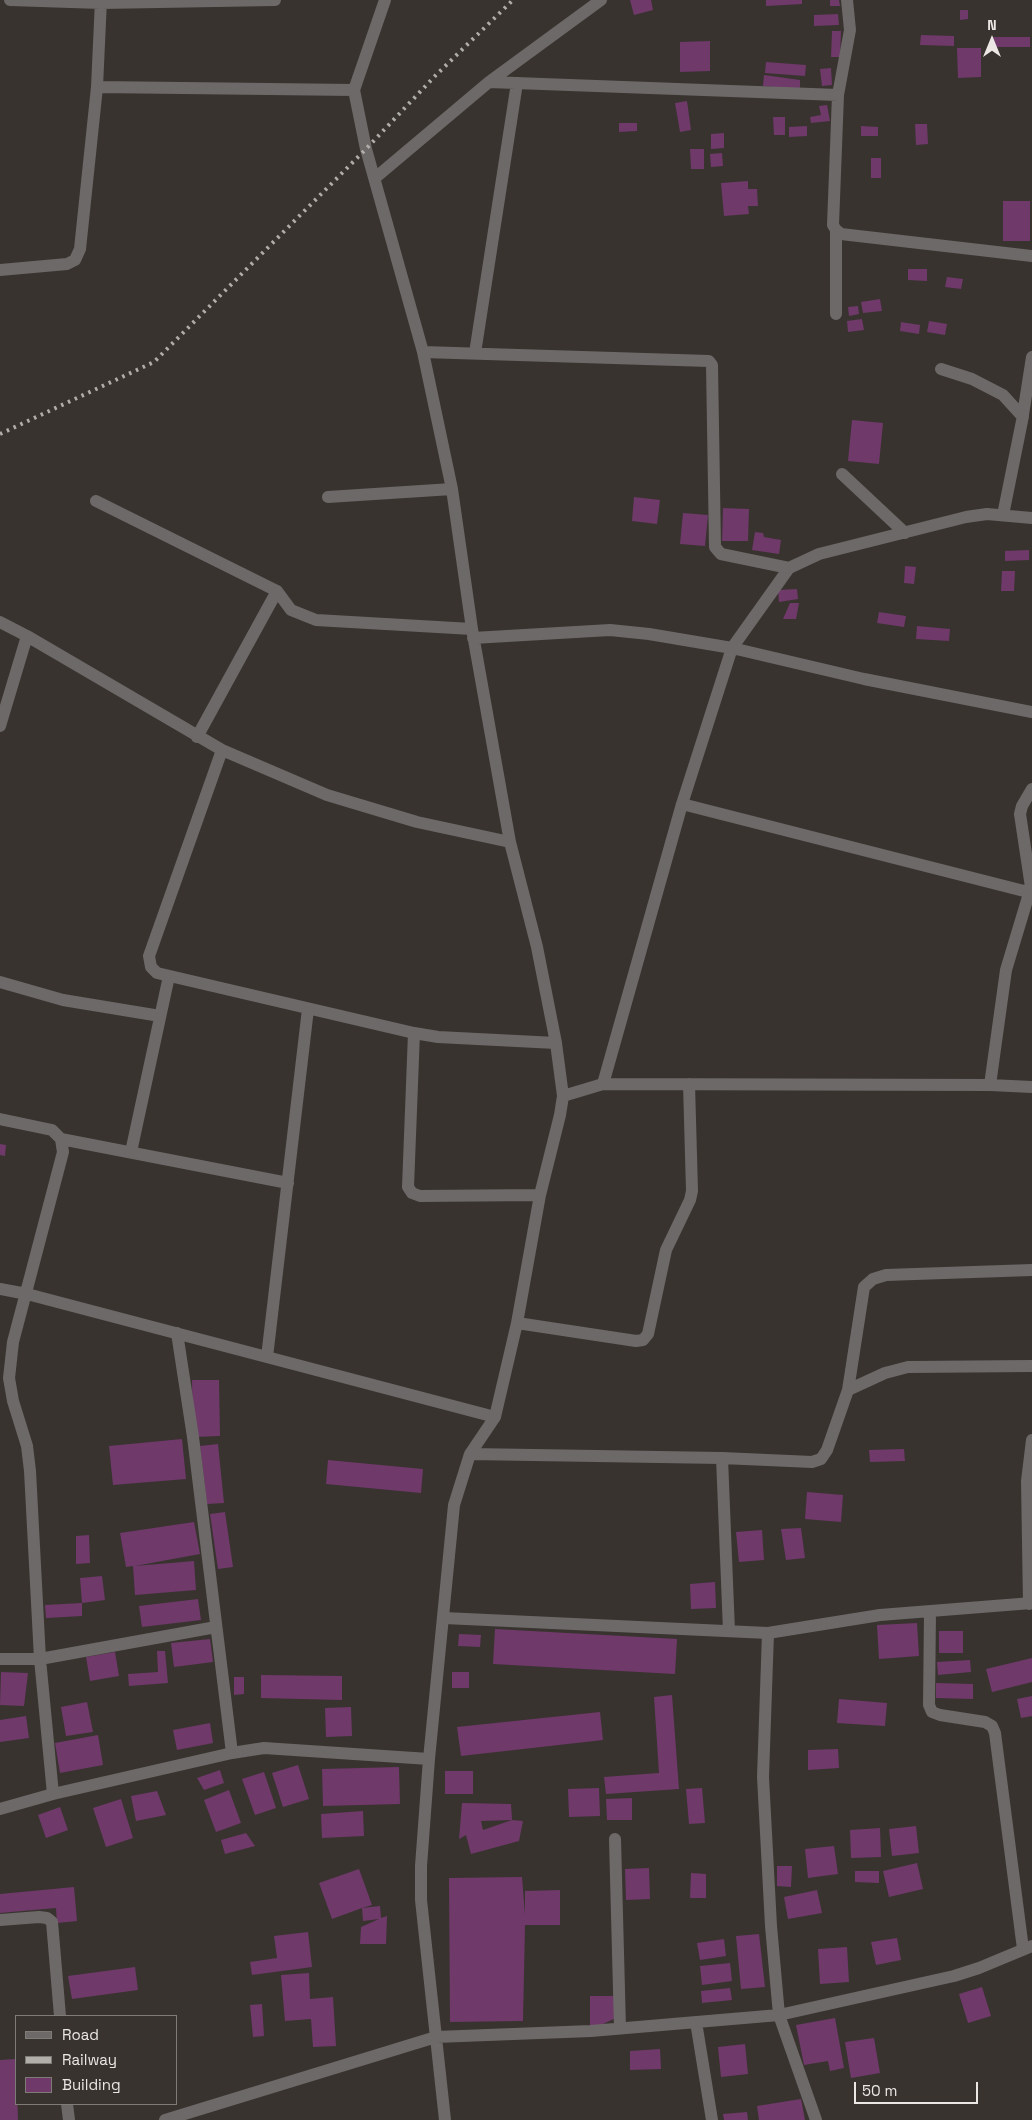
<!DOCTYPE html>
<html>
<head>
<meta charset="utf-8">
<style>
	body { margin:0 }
	#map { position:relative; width:1032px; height:2120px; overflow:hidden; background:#38332f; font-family:"Space Grotesk",sans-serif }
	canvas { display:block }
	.legend { position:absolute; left:15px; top:2015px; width:162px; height:90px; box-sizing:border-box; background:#38332f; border:1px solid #7f7b77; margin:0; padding:6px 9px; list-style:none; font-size:15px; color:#eae7e4 }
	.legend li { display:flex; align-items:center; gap:10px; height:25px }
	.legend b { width:25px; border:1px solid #7f7b77 }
	.north { position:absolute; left:967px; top:15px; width:50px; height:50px; -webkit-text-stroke:4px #38332f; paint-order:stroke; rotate:0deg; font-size:14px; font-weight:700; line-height:20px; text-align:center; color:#eae7e4 }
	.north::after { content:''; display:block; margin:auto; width:18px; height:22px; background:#eae7e4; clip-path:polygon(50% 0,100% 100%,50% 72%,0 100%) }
	.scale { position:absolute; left:854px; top:2082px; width:124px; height:22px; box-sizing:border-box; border:2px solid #eae7e4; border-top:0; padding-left:6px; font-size:15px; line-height:18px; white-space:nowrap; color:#eae7e4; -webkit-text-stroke:4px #38332f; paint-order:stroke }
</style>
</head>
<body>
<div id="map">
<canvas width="1032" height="2120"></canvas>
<ul class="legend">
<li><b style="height:6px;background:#6d6968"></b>Road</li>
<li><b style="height:6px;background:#b1aeaa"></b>Railway</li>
<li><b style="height:14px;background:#6f396a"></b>Building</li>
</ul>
<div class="north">N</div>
<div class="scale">50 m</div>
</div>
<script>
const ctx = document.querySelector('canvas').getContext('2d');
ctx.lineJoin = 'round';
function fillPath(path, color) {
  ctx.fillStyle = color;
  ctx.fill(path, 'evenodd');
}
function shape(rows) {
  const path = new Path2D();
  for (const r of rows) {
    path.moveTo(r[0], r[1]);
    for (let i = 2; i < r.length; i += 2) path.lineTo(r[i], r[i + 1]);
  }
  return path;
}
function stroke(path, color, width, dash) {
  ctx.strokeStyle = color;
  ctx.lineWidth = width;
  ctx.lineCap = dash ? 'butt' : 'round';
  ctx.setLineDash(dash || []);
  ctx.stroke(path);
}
const building = shape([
	[630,0,651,0,653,10,634,15],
	[766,0,802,0,802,4,766,6],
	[830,0,839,0,840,6,830,6],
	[960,10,968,10,968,19,960,20],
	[838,14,839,25,814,26,814,15],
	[832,31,841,31,840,57,831,57],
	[921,35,954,36,954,46,920,45],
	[993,37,1030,37,1030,47,992,47],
	[710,41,710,71,680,72,680,42],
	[957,48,981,48,981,77,958,78],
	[766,62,806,65,805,76,765,73],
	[831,68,832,85,822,86,820,69],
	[764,75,800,80,800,89,763,86],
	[687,101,691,130,680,132,675,103],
	[827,105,830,121,811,123,810,117,821,115,819,106],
	[773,117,785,117,785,135,774,135],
	[619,123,637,123,637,131,619,132],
	[915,124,927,124,928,144,916,145],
	[807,126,807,136,789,137,789,127],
	[861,126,878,127,878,136,861,136],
	[724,133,724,148,711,149,711,134],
	[690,149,704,149,704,169,691,169],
	[722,153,723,166,711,167,710,154],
	[871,158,881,158,881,178,871,178],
	[748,181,748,189,757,189,758,206,748,206,749,214,724,216,721,183],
	[1003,201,1030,201,1030,241,1003,241],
	[908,269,927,269,927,281,908,280],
	[947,277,963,279,961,289,945,287],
	[880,299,882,311,863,313,861,302],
	[858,306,859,314,849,316,848,307],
	[862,319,864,330,848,332,847,321],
	[929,321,947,324,945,335,927,332],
	[901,322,920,325,919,334,900,331],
	[852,420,883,423,879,464,848,461],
	[634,497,660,500,657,524,632,521],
	[723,508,749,509,748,541,722,541],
	[683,513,708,515,705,546,680,544],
	[755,532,763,533,764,537,781,540,779,554,752,550],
	[1029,550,1029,560,1005,561,1005,551],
	[905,566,916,567,914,584,904,583],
	[1002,571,1015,571,1014,591,1001,591],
	[797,589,798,599,779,602,778,590],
	[790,603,799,603,796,619,783,619],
	[879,612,906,616,904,627,877,623],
	[917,626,950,629,949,641,916,639],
	[0,1144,6,1145,5,1156,0,1155],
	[192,1380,219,1380,220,1436,193,1437],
	[182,1439,186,1479,113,1485,109,1446],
	[218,1444,224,1503,207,1504,200,1446],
	[904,1449,905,1461,870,1462,869,1450],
	[328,1460,423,1469,421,1493,326,1484],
	[807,1492,843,1495,841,1522,805,1519],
	[225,1512,233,1567,218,1569,210,1514],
	[194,1522,200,1554,135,1566,194,1561,196,1590,135,1595,133,1566,126,1567,120,1533],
	[801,1528,805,1558,786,1560,781,1529],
	[762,1530,764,1560,739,1562,736,1532],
	[89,1535,90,1563,76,1564,76,1536],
	[102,1576,105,1600,82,1603,82,1616,46,1618,45,1605,82,1603,80,1578],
	[715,1582,716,1608,691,1609,690,1584],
	[198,1599,201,1620,142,1627,139,1606],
	[917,1623,919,1656,879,1659,877,1625],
	[495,1629,677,1639,675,1674,493,1664],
	[939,1631,963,1631,963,1653,939,1653],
	[459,1634,481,1635,480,1647,458,1646],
	[210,1639,213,1662,174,1667,171,1643],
	[157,1651,165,1651,168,1683,129,1686,128,1674,158,1672],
	[115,1652,119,1676,90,1681,86,1657],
	[1032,1658,1032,1682,992,1692,986,1669],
	[970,1660,971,1672,938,1675,937,1662],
	[1,1672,28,1673,24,1706,0,1705],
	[452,1672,469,1672,469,1688,452,1688],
	[261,1675,342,1676,342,1700,261,1698],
	[234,1677,244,1677,244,1694,234,1695],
	[936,1683,973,1684,973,1699,936,1698],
	[672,1695,679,1789,606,1794,604,1777,659,1773,654,1697],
	[1032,1696,1032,1716,1021,1718,1017,1699],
	[839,1699,887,1703,885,1726,837,1723],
	[87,1702,93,1732,66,1736,61,1707],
	[351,1707,352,1736,326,1737,325,1708],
	[600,1712,603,1740,461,1756,457,1727],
	[26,1716,29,1738,0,1742,0,1720],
	[210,1723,213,1743,177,1750,173,1730],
	[98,1735,103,1765,60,1773,55,1743],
	[838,1749,839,1768,808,1770,808,1750],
	[298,1765,309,1799,283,1807,272,1773],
	[399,1767,400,1804,323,1806,322,1769],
	[220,1770,224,1783,204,1790,197,1778],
	[445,1771,473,1771,473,1794,445,1794],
	[264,1772,276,1808,255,1815,242,1779],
	[599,1788,600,1816,569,1817,568,1789],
	[702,1788,705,1823,689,1824,686,1789],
	[229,1790,241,1823,216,1832,204,1800],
	[157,1791,166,1815,136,1821,131,1796],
	[632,1798,632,1820,607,1820,606,1799],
	[121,1799,133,1838,106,1847,93,1808],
	[462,1803,511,1804,512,1820,523,1821,519,1841,471,1854,466,1835,459,1839],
	[512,1820,483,1830,481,1821],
	[60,1807,68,1830,46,1838,38,1815],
	[363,1811,364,1836,322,1838,321,1814],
	[916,1826,919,1853,892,1856,889,1829],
	[880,1828,881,1857,851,1858,850,1830],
	[246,1833,255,1846,225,1854,221,1840],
	[834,1846,838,1874,808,1878,805,1849],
	[917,1863,923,1889,889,1897,883,1871],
	[777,1866,792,1866,791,1887,777,1886],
	[649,1868,650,1899,626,1900,625,1869],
	[359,1869,372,1905,362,1908,380,1906,381,1918,387,1916,386,1944,360,1944,361,1927,379,1919,363,1921,362,1908,332,1919,319,1883],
	[855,1871,879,1871,879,1883,855,1882],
	[691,1873,706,1874,706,1898,690,1898],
	[522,1877,525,1915,525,1891,560,1890,560,1925,525,1925,523,2021,450,2022,449,1878],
	[74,1887,77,1921,57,1923,56,1908,0,1913,0,1894],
	[817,1890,822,1913,788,1919,784,1897],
	[308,1932,312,1967,252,1975,250,1962,277,1958,274,1936],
	[759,1934,765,1987,741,1989,736,1936],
	[897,1938,901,1960,876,1965,871,1942],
	[724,1939,726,1956,700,1960,697,1943],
	[847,1947,849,1982,820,1984,818,1949],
	[730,1963,732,1981,702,1985,700,1966],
	[135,1967,138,1990,72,1999,68,1976],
	[309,1973,310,1999,333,1997,336,2046,313,2047,311,2019,285,2021,281,1975],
	[982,1987,991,2016,968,2023,959,1994],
	[730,1988,732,2000,702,2003,701,1991],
	[590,1996,618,1996,618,2017,590,2030],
	[262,2004,264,2036,253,2037,250,2005],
	[835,2018,844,2068,830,2071,828,2061,804,2065,796,2025],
	[874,2038,880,2073,851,2078,845,2042],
	[745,2044,748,2074,721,2077,718,2047],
	[660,2049,661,2069,630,2070,630,2051],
	[16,2059,18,2120,0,2120,0,2060],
	[801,2099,805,2120,759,2120,757,2106],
	[747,2112,748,2120,724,2120,723,2114]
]);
const minor = shape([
	[10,0,101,3,275,0],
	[385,0,354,90,366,149,423,352,452,489,472,629,510,842,537,947,556,1043,563,1096,560,1115,540,1195,517,1323,495,1417,470,1454,454,1505,429,1759,421,1866,421,1900,445,2120],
	[489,82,838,95],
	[97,87,354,90],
	[375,178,489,82,601,0],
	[836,230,841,234,1032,256],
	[0,270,67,264,75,260,80,249,97,87,101,0],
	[836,314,836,230,833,225,838,95,850,30,847,0],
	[423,352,709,361,712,365,715,547,721,554,789,568],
	[475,353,517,83],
	[941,369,972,379,1003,395,1023,417],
	[842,474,905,533],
	[328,497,452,489],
	[96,501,277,591,197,737],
	[1003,515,1022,421,1032,357],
	[277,591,291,610,316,620,472,629],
	[0,622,27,636,222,750,327,795,417,822,510,842],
	[473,638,610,630,649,634,732,648,864,679,1032,712],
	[0,726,27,636],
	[222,750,149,956,151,967,157,973,414,1033,438,1037,556,1043],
	[682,804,1024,891,1029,890],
	[0,982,63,1000,160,1016],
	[414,1033,408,1187,412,1193,420,1196,540,1195],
	[603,1084,682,804,732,648,789,568,819,554,966,517,987,514,1032,518],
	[990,1085,1006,970,1031,887,1020,814,1022,806,1032,789],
	[563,1096,603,1084,990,1085,1032,1087],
	[0,1119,52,1130,61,1139,288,1183],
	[131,1152,169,976],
	[0,1289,27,1294,495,1417],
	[517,1323,636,1341,643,1340,648,1334,666,1250,690,1200,692,1191,689,1084],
	[177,1333,193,1437,232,1753],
	[267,1357,308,1009],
	[848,1390,885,1373,908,1367,1032,1366],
	[470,1454,722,1458,812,1462,821,1459,827,1450,848,1390,864,1287,873,1279,886,1275,1032,1270],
	[722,1458,729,1631],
	[1029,1604,1027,1481,1032,1440],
	[930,1612,929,1705,932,1712,940,1715,985,1722,992,1726,995,1733,1023,1949],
	[444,1618,768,1633,880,1615,1032,1603],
	[768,1633,763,1777,771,1926,779,2015,816,2120],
	[0,1659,40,1659,216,1627],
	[53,1794,40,1659,30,1471,27,1446,13,1401,9,1378,13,1342,63,1152,61,1139],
	[0,1809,53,1794,232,1753,264,1748,429,1759],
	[615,1839,620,2028],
	[0,1920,39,1917,47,1918,52,1922,60,2016],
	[696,2022,712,2120],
	[67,2104,69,2120],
	[165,2120,436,2037,591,2031,779,2015,954,1976,979,1968,1032,1946]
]);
const rail = shape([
	[0,434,154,362,366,149,435,76,513,0]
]);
fillPath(building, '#6f396a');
stroke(minor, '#6d6968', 12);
stroke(rail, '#b1aeaa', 4, [2.5, 5]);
</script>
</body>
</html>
